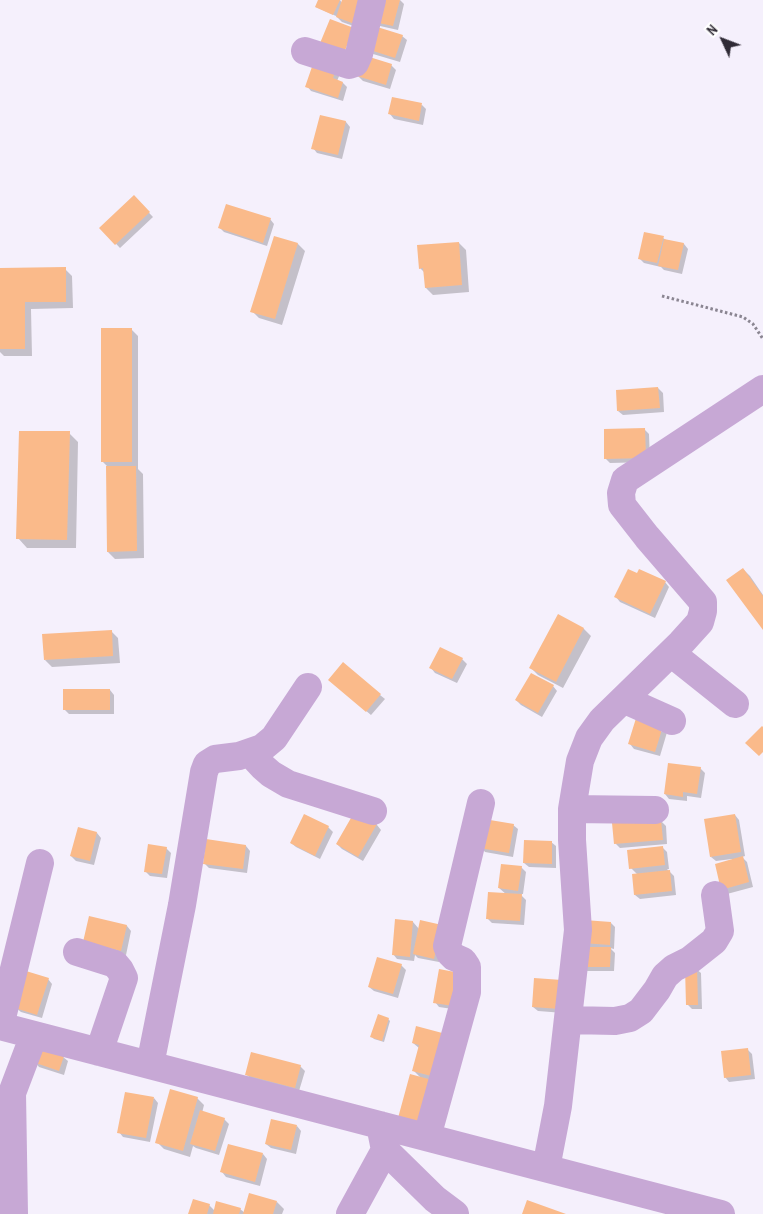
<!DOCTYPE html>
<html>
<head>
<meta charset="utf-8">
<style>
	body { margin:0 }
	#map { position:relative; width:763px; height:1214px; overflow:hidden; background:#f5f0fc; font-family:"Archivo Narrow",sans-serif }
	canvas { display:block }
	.north { position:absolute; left:698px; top:15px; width:50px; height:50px; -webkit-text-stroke:4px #fff; paint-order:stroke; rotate:313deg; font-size:14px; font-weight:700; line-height:20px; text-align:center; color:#302b36 }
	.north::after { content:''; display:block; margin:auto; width:18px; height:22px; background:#302b36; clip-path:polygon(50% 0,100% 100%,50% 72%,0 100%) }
</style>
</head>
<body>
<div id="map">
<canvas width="763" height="1214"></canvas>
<div class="north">N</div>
</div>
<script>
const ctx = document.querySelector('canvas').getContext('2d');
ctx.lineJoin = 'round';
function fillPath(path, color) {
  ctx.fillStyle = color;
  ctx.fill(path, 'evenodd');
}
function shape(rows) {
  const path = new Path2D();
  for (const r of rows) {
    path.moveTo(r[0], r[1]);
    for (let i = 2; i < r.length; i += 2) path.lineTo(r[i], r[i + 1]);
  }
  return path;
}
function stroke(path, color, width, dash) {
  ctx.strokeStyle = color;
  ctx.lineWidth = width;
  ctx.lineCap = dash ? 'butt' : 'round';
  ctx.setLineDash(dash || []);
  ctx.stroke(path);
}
const shadow = shape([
	[319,0,340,0,342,3,344,0,365,30,342,22,336,16,318,8,316,7],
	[400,0,404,4,398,30,380,26,375,21],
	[402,36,407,40,400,62,373,54,368,49],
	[391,65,396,70,390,89,363,81,358,76],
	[335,70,340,74,337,81,343,83,347,87,343,101,311,91,307,86],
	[422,105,426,109,423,125,394,119,390,114],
	[321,116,346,122,350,127,342,159,317,153,313,148],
	[134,197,153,217,120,248,101,228],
	[270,219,274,224,267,246,224,232,220,228],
	[275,237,298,244,305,251,282,325,259,318,252,311],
	[663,238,666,240,684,244,688,249,682,274,664,270,661,267,644,263,639,258],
	[459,243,466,250,469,292,433,295,426,288,425,273,420,268],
	[0,269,65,269,72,276,73,308,31,309,32,356,4,356,0,352],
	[131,329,138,336,138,469,143,474,144,558,115,559,108,552,107,466,102,461],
	[658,388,663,393,664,412,623,415,618,411],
	[645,430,649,434,650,462,610,463,605,458],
	[69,433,78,442,76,548,27,548,18,538],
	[743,569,750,576,763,595,763,628],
	[665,582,669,587,655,618,620,602,616,597],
	[558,616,584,629,591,636,563,688,538,675,531,668],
	[111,631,118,638,120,663,52,667,45,660],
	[462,659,467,664,457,683,435,673,431,668],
	[334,684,380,695,385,699,371,715],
	[553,686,557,691,542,717,521,705,516,700],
	[110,690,114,695,114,714,69,714,64,709],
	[668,729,660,756,634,749,630,744],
	[700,768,705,773,701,798,687,796,687,801,669,799,665,794],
	[356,813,377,825,381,830,363,861,342,849,337,844],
	[305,815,328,827,333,832,320,859,296,847,291,843],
	[735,815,739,820,745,856,742,857,747,862,753,887,727,894,722,889,732,860,732,859,716,861,711,857],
	[661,821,666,826,667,844,620,848,615,843],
	[513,825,518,829,513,857,485,852,481,847],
	[78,829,97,833,101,838,94,865,76,861,71,856],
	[207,841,246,846,250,851,247,873,209,868,204,863],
	[551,842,556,846,556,868,529,867,524,863],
	[166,848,171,853,167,878,150,876,145,871],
	[663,848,667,852,669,869,667,869,674,876,676,895,640,899,635,895,637,874,631,868],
	[521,867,526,872,523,894,520,894,526,900,524,925,492,923,487,918,507,895,499,888],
	[90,917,127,926,131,931,126,955,89,946],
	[396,921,413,922,419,929,446,931,439,962,418,958,415,955,414,961,397,959,393,954],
	[611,923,615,927,614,949,610,948,615,953,614,971,587,971,584,943],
	[401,965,406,970,398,998,374,991,369,987],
	[696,969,701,973,702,1009,692,1009,688,1005],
	[460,974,459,1010,439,1007,435,1002],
	[48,979,52,984,42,1018,21,1012,16,1008],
	[535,979,564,1013,538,1011,533,1007],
	[388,1019,390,1021,384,1042,374,1039,372,1037],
	[417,1028,440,1087,421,1078,414,1071,419,1048,413,1043],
	[747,1049,752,1054,755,1079,729,1082,725,1077],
	[63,1057,68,1061,64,1075,39,1067,35,1062],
	[300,1066,305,1071,299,1091,251,1079,247,1075],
	[154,1098,158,1103,150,1142,123,1137,119,1132],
	[197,1098,204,1105,202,1113,224,1119,229,1124,219,1155,196,1148,193,1146,190,1157,164,1149,157,1142],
	[297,1126,301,1131,296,1154,271,1148,266,1144],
	[263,1154,267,1159,260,1186,226,1177,222,1172],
	[277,1202,284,1209,282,1214,190,1214,209,1205,215,1211,240,1209,245,1213]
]);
const building = shape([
	[318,0,340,0,333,15,315,7],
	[342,0,368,0,360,26,336,17],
	[379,0,400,0,393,26,374,22],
	[330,19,354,28,342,58,318,48],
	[374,26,403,35,395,58,367,49],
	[363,55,392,64,386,85,357,76],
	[314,61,336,69,333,78,343,82,338,98,305,87],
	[392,97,422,103,419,121,388,114],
	[320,115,346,121,338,155,311,149],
	[134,195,150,212,115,245,99,228],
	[226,204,271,218,263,243,218,228],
	[644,232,664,236,657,263,638,259],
	[274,236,298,243,275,319,250,312],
	[664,239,684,243,678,270,658,266],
	[459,242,462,285,425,288,423,268,419,269,417,245],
	[66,267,66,302,25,302,25,349,0,349,0,268],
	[101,328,132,328,132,462,101,462],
	[658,387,660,408,617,411,616,390],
	[645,428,646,458,604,459,604,429],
	[19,431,70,431,67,540,16,539],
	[106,466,136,466,137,551,107,552],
	[743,568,763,596,763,630,726,580],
	[628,569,637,573,639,569,666,581,650,614,614,597],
	[558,614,584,628,556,682,529,668],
	[112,630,113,656,44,660,42,634],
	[440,647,463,658,452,679,429,668],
	[343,662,381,694,366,712,328,680],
	[531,673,554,685,538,713,515,700],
	[63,689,110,689,110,710,63,710],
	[637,715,664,723,655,752,628,744],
	[762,726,763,727,763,752,759,756,745,743],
	[668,763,701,767,697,794,683,792,683,797,664,794],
	[355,811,377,824,358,857,336,844],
	[304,814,329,826,315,856,290,843],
	[735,814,741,852,710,857,704,819],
	[484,819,514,824,509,853,479,848],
	[661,820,663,840,614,844,612,823],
	[78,827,97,832,90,861,70,856],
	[206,839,246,845,243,869,203,864],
	[524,840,552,841,552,864,523,863],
	[148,844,167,847,162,874,144,872],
	[663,846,665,865,629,869,627,850],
	[743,856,749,882,721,890,715,864],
	[501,864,522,866,518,891,498,888],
	[670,870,672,891,634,895,632,874],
	[488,892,522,894,520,921,486,919],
	[89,916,127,925,121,951,83,942],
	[395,919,413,921,410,957,392,955],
	[420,920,442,925,434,959,413,954],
	[584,920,611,922,610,945,582,943],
	[582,947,611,947,610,967,581,967],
	[377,957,402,964,393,994,368,987],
	[697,967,698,1005,686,1005,685,968],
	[439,969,460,973,454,1006,433,1003],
	[26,971,49,978,37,1015,15,1008],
	[534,978,562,980,560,1009,532,1007],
	[378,1014,389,1018,382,1041,370,1037],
	[416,1026,446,1034,435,1077,412,1071,419,1045,412,1043],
	[38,1047,64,1056,59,1071,33,1062],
	[748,1048,751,1075,724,1078,721,1051],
	[251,1052,301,1065,295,1088,245,1075],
	[410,1074,436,1081,424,1125,398,1118],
	[170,1089,198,1097,183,1151,155,1143],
	[125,1092,154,1097,146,1138,117,1133],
	[200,1110,225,1118,215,1151,190,1144],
	[271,1119,297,1125,291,1150,265,1144],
	[228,1144,263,1153,255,1182,220,1172],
	[249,1193,277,1201,273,1214,243,1214],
	[193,1199,210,1204,207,1214,188,1214],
	[527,1200,566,1214,522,1214],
	[216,1201,241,1208,239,1214,213,1214]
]);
const path = shape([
	[662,296,743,317,753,324,763,339]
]);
const minor = shape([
	[305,51,349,65,355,63,359,54,372,0],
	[671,653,735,704],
	[625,700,672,721],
	[250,753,263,767,271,774,288,784,373,811],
	[572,809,655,810],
	[77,952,115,964,120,970,124,978,99,1052],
	[569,1020,615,1021,630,1018,641,1011,657,990,665,976,674,968,690,960,714,941,720,931,715,895],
	[0,1026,721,1214],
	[0,1026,40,863],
	[150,1065,182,905,204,772,207,764,215,759,239,756,262,748,274,738,308,687],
	[380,1125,385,1150,435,1199,455,1214],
	[427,1137,467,992,467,967,463,961,454,957,450,953,447,946,481,803],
	[546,1168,558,1106,578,930,572,840,572,809,580,761,589,738,602,720,681,643,700,622,703,611,703,602,647,537,622,505,621,493,625,480,763,389],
	[14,1214,12,1093,34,1035],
	[350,1214,385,1150]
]);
fillPath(shadow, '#0003');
fillPath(building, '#faba8a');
stroke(path, '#8a8591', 3, [2.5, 2.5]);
stroke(minor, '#c7a8d5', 28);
</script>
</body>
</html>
